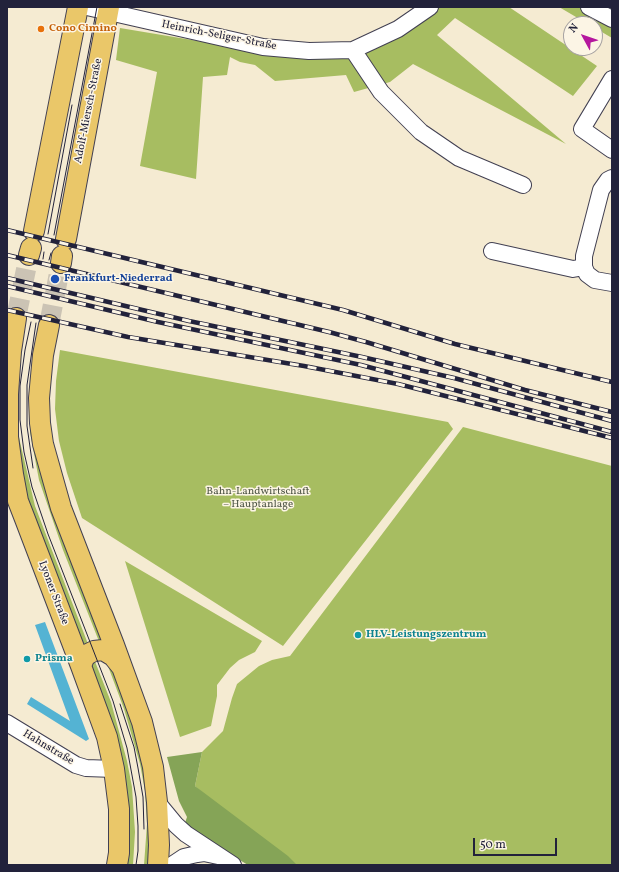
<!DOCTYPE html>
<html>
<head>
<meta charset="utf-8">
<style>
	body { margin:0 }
	#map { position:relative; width:619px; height:872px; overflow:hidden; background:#f5ebd2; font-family:Vollkorn,serif }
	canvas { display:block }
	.frame { position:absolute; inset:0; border:8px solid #22223b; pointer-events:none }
	.north { position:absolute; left:563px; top:16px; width:40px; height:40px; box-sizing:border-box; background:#fcf5e5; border:1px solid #a5a1a1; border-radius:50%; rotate:310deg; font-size:11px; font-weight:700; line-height:16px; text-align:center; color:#22223b }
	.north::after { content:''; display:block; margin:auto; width:14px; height:18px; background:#b5179e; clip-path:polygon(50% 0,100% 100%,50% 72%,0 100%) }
	.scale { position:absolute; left:473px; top:838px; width:84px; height:18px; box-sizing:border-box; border:2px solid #22223b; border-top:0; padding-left:5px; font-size:12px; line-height:14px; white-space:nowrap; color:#22223b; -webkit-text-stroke:3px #fcf5e5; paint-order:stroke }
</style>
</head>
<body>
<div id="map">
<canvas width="619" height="872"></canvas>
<div class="frame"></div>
<div class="north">N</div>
<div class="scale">50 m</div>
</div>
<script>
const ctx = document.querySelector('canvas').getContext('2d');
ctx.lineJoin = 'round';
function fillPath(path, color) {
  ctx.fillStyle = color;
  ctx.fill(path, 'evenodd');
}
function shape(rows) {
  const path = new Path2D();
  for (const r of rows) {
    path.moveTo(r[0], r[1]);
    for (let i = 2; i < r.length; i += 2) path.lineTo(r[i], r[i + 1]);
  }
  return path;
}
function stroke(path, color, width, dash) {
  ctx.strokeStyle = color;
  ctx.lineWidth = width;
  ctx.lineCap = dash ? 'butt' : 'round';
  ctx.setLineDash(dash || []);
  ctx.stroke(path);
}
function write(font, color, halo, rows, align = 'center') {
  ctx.font = font + ' Vollkorn,serif';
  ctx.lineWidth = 3;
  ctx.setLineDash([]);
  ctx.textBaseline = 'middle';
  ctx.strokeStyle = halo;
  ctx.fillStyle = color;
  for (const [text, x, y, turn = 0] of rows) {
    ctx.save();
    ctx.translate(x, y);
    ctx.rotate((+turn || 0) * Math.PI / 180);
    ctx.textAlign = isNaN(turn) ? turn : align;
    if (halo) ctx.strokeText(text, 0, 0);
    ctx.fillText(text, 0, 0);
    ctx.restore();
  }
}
const green = shape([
	[431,7,509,7,597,66,573,96,455,18,437,35,566,144,413,64,390,82,354,92,346,75,275,81,255,65,240,62,230,57,227,75,203,77,196,179,140,166,157,72,116,60,120,28,264,52,353,50],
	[559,7,612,7,612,38,595,28,595,24,588,24],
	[18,340,23,341,17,388,17,429,35,506,88,644,81,651,43,555,30,519,20,477,15,438,13,403],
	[60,350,448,422,453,429,283,646,82,518,67,473,59,441,55,409,56,381],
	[30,392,34,394,112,652,100,644,63,550,39,480,30,432],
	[463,427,612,466,612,865,282,865,195,786,202,752,223,731,232,698,237,684,259,666,272,660,290,656],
	[125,561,262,641,255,652,239,660,230,668,217,685,217,696,211,726,180,737],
	[105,658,111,663,134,728,145,771,151,865,144,865,147,824,145,791,140,764,124,709],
	[94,659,111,702,127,761,132,787,135,832,133,865,124,865,90,665]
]);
const forest = shape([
	[202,752,195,786,288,856,297,865,248,865,203,838,185,823,187,817,179,801,167,757]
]);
const water = shape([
	[45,622,89,739,86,741,27,704,31,697,70,721,35,625]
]);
const majorTunnel = shape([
	[16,318,29,255],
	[49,325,61,263]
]);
const minor = shape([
	[87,7,263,47,309,51,353,50,398,29,430,7],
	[589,7,612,19],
	[353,50,381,92,421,132,459,158,523,185],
	[612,79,582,129,612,150],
	[492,251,573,269,584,267,587,274,595,280,612,283],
	[584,267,584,256,601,190,608,180,612,178],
	[7,723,76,765,86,768,114,769],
	[157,802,176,825,186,834,233,865],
	[172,865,184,857,197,854,204,853,218,856]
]);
const major = shape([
	[34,231,78,7],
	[66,239,109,7],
	[29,255,31,248],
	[61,263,62,256],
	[16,318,11,351,8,394,8,437,13,474,18,501,25,519,81,666,107,737,114,769,119,809,119,853,117,865],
	[49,325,43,355,39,398,40,423,43,444,61,508,114,645,142,722,153,767,157,802,159,845,158,865],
	[81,666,84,658,88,654,94,651,103,650,113,656,121,666]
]);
const tram = shape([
	[48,234,72,105],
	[54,235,97,7],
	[43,259,44,252],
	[49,260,51,253],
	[31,322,25,350,20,386,20,420,24,452,32,487,48,534,113,701,127,748,136,797,138,826,138,851,136,865],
	[33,468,27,426,27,385,36,323],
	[120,704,134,747,138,768,143,797,144,829]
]);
const rail = shape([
	[7,230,343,310,455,344,612,382],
	[7,255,329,332,366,342,525,390,612,412],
	[7,278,189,321,362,357,454,378,612,421],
	[7,286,158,322,361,365,612,432],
	[7,310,128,337,304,366,398,384,612,438]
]);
const markers = [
	[41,29,4,"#e8710a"],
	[55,279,5,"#1a4fb4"],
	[358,635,4,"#0f9aa8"],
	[27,659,4,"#0f9aa8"]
];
const foodNames = [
	["Cono Cimino",49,29]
];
const streetNames = [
	["Heinrich-Seliger-Straße",219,36,11],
	["Adolf-Miersch-Straße",89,111,-79],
	["Lyoner Straße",53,593,69],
	["Hahnstraße",48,748,31]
];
const transitNames = [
	["Frankfurt-Niederrad",64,279]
];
const parkNames = [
	["Bahn-Landwirtschaft",258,492],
	["– Hauptanlage",258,505]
];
const cultureNames = [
	["HLV-Leistungszentrum",366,635],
	["Prisma",35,659]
];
fillPath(green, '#a7bd61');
fillPath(forest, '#85a457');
fillPath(water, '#54b3d3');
stroke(majorTunnel, '#cbc3b4', 20, [20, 10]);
stroke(minor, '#424052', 18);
stroke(major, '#424052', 22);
stroke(minor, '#fff', 16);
stroke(major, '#eac769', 20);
stroke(tram, '#22223b', 1);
stroke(rail, '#22223b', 4.5);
stroke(rail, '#fcf5e5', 3, [9]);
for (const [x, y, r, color] of markers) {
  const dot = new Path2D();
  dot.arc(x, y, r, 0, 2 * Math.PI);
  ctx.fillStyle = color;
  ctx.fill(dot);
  stroke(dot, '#fcf5e5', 1.5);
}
write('bold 11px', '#c56008', '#fcf5e5', foodNames, 'left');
write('11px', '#22223b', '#fcf5e5', streetNames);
write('bold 11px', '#164399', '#fcf5e5', transitNames, 'left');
write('11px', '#515848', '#fcf5e5', parkNames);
write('bold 11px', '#0d838f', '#fcf5e5', cultureNames, 'left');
</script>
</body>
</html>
